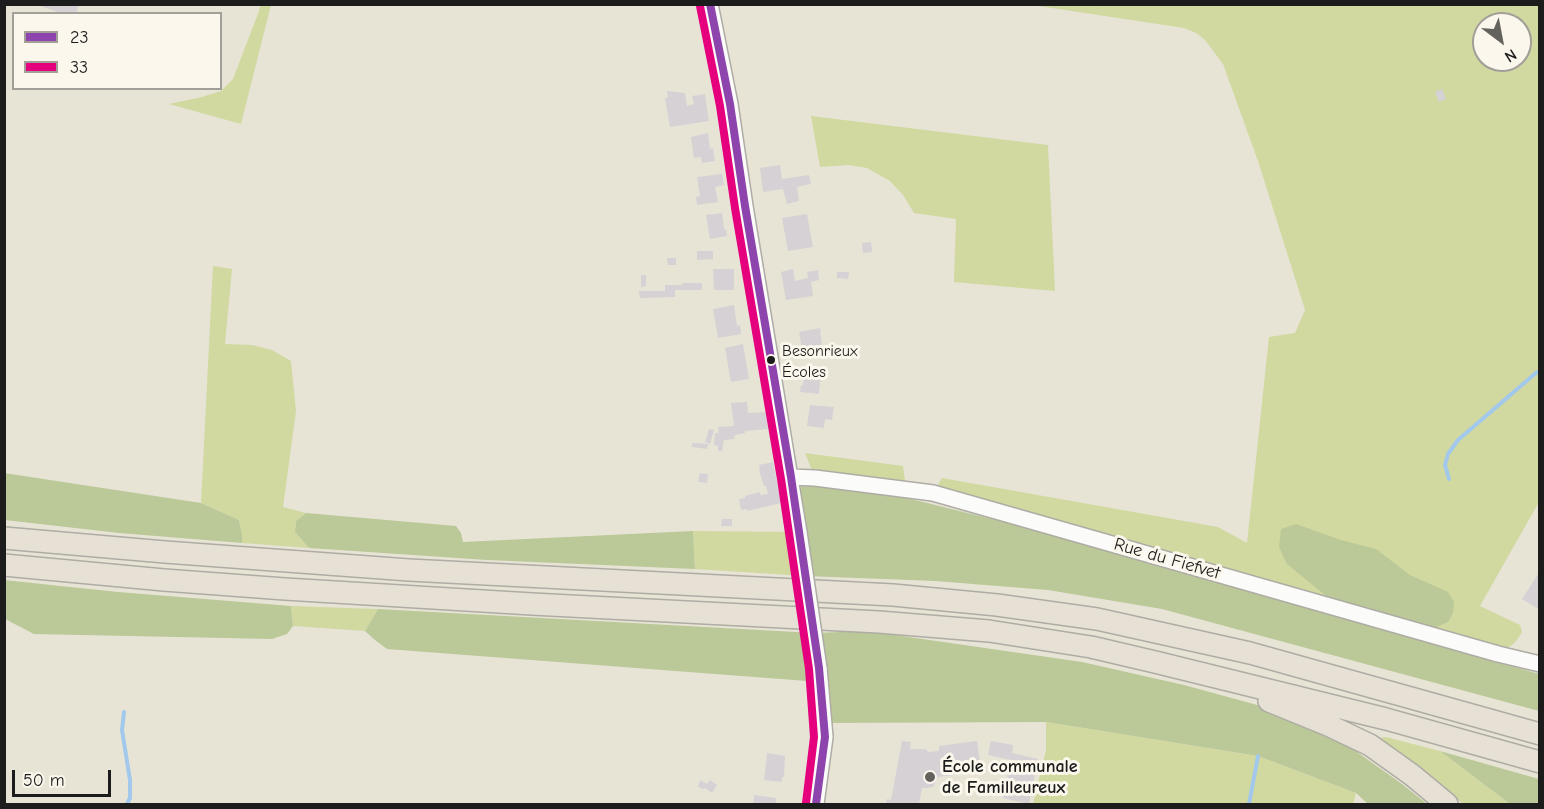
<!DOCTYPE html>
<html>
<head>
<meta charset="utf-8">
<style>
	body { margin:0 }
	#map { position:relative; width:1544px; height:809px; overflow:hidden; background:#e7e4d6; font-family:"Comic Neue",sans-serif }
	canvas { display:block }
	.frame { position:absolute; inset:0; border:6px solid #1c1c1c; pointer-events:none }
	.legend { position:absolute; left:12px; top:12px; width:210px; height:78px; box-sizing:border-box; background:#fbf7ec; border:2px solid #a29f99; margin:0; padding:8px 10px; list-style:none; font-size:18px; color:#1c1c1c }
	.legend li { display:flex; align-items:center; gap:12px; height:30px }
	.legend b { width:30px; border:2px solid #a29f99 }
	.north { position:absolute; left:1472px; top:12px; width:60px; height:60px; box-sizing:border-box; background:#fbf7ec; border:2px solid #a29f99; border-radius:50%; rotate:148deg; font-size:16px; font-weight:700; line-height:24px; text-align:center; color:#1c1c1c }
	.north::after { content:''; display:block; margin:auto; width:21px; height:27px; background:#63625d; clip-path:polygon(50% 0,100% 100%,50% 72%,0 100%) }
	.scale { position:absolute; left:12px; top:770px; width:99px; height:27px; box-sizing:border-box; border:3px solid #1c1c1c; border-top:0; padding-left:8px; font-size:18px; line-height:21px; white-space:nowrap; color:#1c1c1c; -webkit-text-stroke:4px #fbf7ec; paint-order:stroke }
</style>
</head>
<body>
<div id="map">
<canvas width="1544" height="809"></canvas>
<div class="frame"></div>
<ul class="legend">
<li><b style="height:8px;background:#8e44ad"></b>23</li>
<li><b style="height:8px;background:#e5007d"></b>33</li>
</ul>
<div class="north">N</div>
<div class="scale">50 m</div>
</div>
<script>
const ctx = document.querySelector('canvas').getContext('2d');
ctx.lineJoin = 'round';
function fillPath(path, color) {
  ctx.fillStyle = color;
  ctx.fill(path, 'evenodd');
}
function shape(rows) {
  const path = new Path2D();
  for (const r of rows) {
    path.moveTo(r[0], r[1]);
    for (let i = 2; i < r.length; i += 2) path.lineTo(r[i], r[i + 1]);
  }
  return path;
}
function stroke(path, color, width, dash) {
  ctx.strokeStyle = color;
  ctx.lineWidth = width;
  ctx.lineCap = dash ? 'butt' : 'round';
  ctx.setLineDash(dash || []);
  ctx.stroke(path);
}
function write(font, color, halo, rows, align = 'center') {
  ctx.font = font + ' "Comic Neue",sans-serif';
  ctx.lineWidth = 6;
  ctx.setLineDash([]);
  ctx.textBaseline = 'middle';
  ctx.strokeStyle = halo;
  ctx.fillStyle = color;
  for (const [text, x, y, turn = 0] of rows) {
    ctx.save();
    ctx.translate(x, y);
    ctx.rotate((+turn || 0) * Math.PI / 180);
    ctx.textAlign = isNaN(turn) ? turn : align;
    if (halo) ctx.strokeText(text, 0, 0);
    ctx.fillText(text, 0, 0);
    ctx.restore();
  }
}
const green = shape([
	[260,5,271,5,241,124,169,104,202,97,221,91,233,79,259,11],
	[1032,5,1539,5,1539,502,1480,606,1520,625,1522,632,1517,640,1512,645,1498,654,933,493,942,478,1218,527,1247,543,1269,337,1295,333,1305,310,1259,164,1223,64,1205,40,1196,33,1184,28],
	[1484,24,1520,24,1520,60,1484,60],
	[811,116,1048,145,1055,291,954,282,956,219,914,213,903,195,890,181,867,168,848,165,820,167],
	[213,266,232,269,225,344,252,345,272,350,291,361,296,411,283,507,306,513,296,521,295,532,309,548,242,543,242,535,239,520,201,503],
	[805,453,903,466,906,489,815,478],
	[693,531,799,532,806,576,695,569],
	[291,606,378,609,365,631,293,626],
	[1046,722,1258,756,1356,793,1353,804,1033,804,1046,750],
	[1386,737,1440,751,1510,804,1463,804,1422,769,1377,738]
]);
const forest = shape([
	[4,473,201,503,239,520,242,535,242,543,119,533,5,520],
	[814,479,919,501,1016,525,1539,674,1539,711,1162,609,1048,590,935,581,806,576,798,491,801,487],
	[306,513,456,526,461,533,463,542,693,531,695,569,487,560,309,548,295,532,296,521],
	[1296,524,1341,540,1376,549,1410,575,1448,592,1454,602,1453,613,1448,622,1432,629,1342,609,1287,564,1283,556,1279,547,1281,529],
	[4,580,118,592,291,606,293,626,287,634,272,639,34,634,5,619],
	[378,609,814,633,867,631,1082,662,1184,685,1272,709,1340,740,1402,784,1427,804,1368,804,1356,793,1258,756,1046,722,824,723,820,682,387,649,375,640,365,631],
	[1440,751,1539,779,1539,804,1510,804]
]);
const stream = shape([
	[1449,479,1445,465,1448,454,1458,440,1537,372],
	[124,712,122,730,130,780,130,798,127,804],
	[1249,804,1258,756]
]);
const building = shape([
	[79,4,76,14,63,14,38,5],
	[1442,89,1446,99,1439,102,1435,92],
	[667,91,685,93,687,106,694,104,692,96,705,94,709,121,670,127,665,98,668,98],
	[708,133,710,149,713,148,715,161,702,163,701,157,694,158,691,137],
	[780,165,782,179,809,175,811,184,797,187,799,201,787,204,783,189,763,192,760,168],
	[722,174,724,185,715,187,718,202,697,205,696,197,700,196,697,177],
	[722,213,724,229,726,229,727,236,710,239,706,215],
	[807,214,813,247,788,251,782,218],
	[871,242,872,252,863,253,862,243],
	[697,251,713,251,713,259,697,260],
	[667,258,676,258,676,265,668,265],
	[713,269,734,269,734,290,714,290],
	[793,269,795,281,808,278,807,272,818,270,819,280,811,282,813,296,786,300,781,272],
	[837,272,849,272,848,279,837,278],
	[641,275,646,275,646,286,641,287],
	[682,283,702,283,702,290,675,290,675,297,640,298,639,291,665,291,665,285,682,285],
	[734,305,737,326,740,325,741,334,718,338,713,309],
	[820,328,822,346,802,349,799,332],
	[743,344,749,379,731,382,725,348],
	[804,370,821,372,819,394,800,392,801,385,803,385],
	[747,402,748,413,766,412,768,429,745,431,745,433,735,435,734,439,724,440,722,451,718,451,718,446,714,445,715,433,719,433,718,427,734,426,731,403],
	[810,405,834,407,832,420,825,419,824,428,807,426],
	[709,429,714,430,710,444,705,442],
	[692,443,708,444,707,449,692,447],
	[773,462,781,503,747,511,747,509,741,510,739,499,745,498,745,496,760,492,760,495,768,494,766,486,764,486,760,474,759,465],
	[700,473,708,474,707,483,698,482],
	[722,519,732,519,732,526,721,526],
	[1540,571,1540,610,1522,599],
	[902,741,911,742,910,749,926,749,928,752,939,751,939,746,977,741,980,763,978,763,980,772,938,777,933,787,927,788,922,788,919,804,886,804,887,799,891,800],
	[991,741,1013,745,1012,753,1038,759,1029,804,1003,798,1011,760,988,755],
	[767,753,785,756,784,777,782,777,782,782,764,780],
	[700,780,707,784,710,780,717,785,712,793,705,788,704,789,698,787],
	[754,795,776,798,776,804,753,804]
]);
const minor = shape([
	[710,4,730,104,745,206,799,532],
	[791,477,815,478,933,493,1498,654,1540,664],
	[816,804,825,737,819,668]
]);
const highway = shape([
	[4,538,165,552,409,570,893,595,997,605,1097,619,1250,653,1540,734],
	[4,565,164,580,285,589,532,604,879,622,989,631,1091,647,1155,662,1386,719,1540,762],
	[1269,701,1328,725,1370,745,1412,775,1447,804]
]);
const minorBridge = shape([
	[799,532,819,668]
]);
const bus1 = shape([
	[710,4,730,104,745,206,791,477,819,668,825,737,816,804]
]);
const bus2 = shape([
	[700,6,720,106,735,208,781,479,809,669,814,737,806,803]
]);
const markers = [
	[771,360,5,"#1c1c1c"],
	[930,777,6,"#63625d"]
];
const busNames = [
	["Besonrieux",782,351],
	["Écoles",782,372]
];
const streetNames = [
	["Rue du Fiefvet",1167,559,16]
];
const poiNames = [
	["École communale",942,767],
	["de Familleureux",942,788]
];
fillPath(green, '#d1d9a0');
fillPath(forest, '#bbc898');
stroke(stream, '#a2c8ec', 4);
fillPath(building, '#d6d1d5');
stroke(minor, '#aeaca4', 18);
stroke(highway, '#aeaca4', 24);
stroke(minor, '#fbfbf9', 15);
stroke(highway, '#e7e1d5', 21);
stroke(minorBridge, '#aeaca4', 18, []);
stroke(minorBridge, '#fbfbf9', 15);
stroke(bus1, '#8e44ad', 8);
stroke(bus2, '#e5007d', 8);
for (const [x, y, r, color] of markers) {
  const dot = new Path2D();
  dot.arc(x, y, r, 0, 2 * Math.PI);
  ctx.fillStyle = color;
  ctx.fill(dot);
  stroke(dot, '#fbf7ec', 2);
}
write('16px', '#1c1c1c', '#fbf7ec', busNames, 'left');
write('18px', '#1c1c1c', '#fbf7ec', streetNames);
write('bold 18px', '#1c1c1c', '#fbf7ec', poiNames, 'left');
</script>
</body>
</html>
